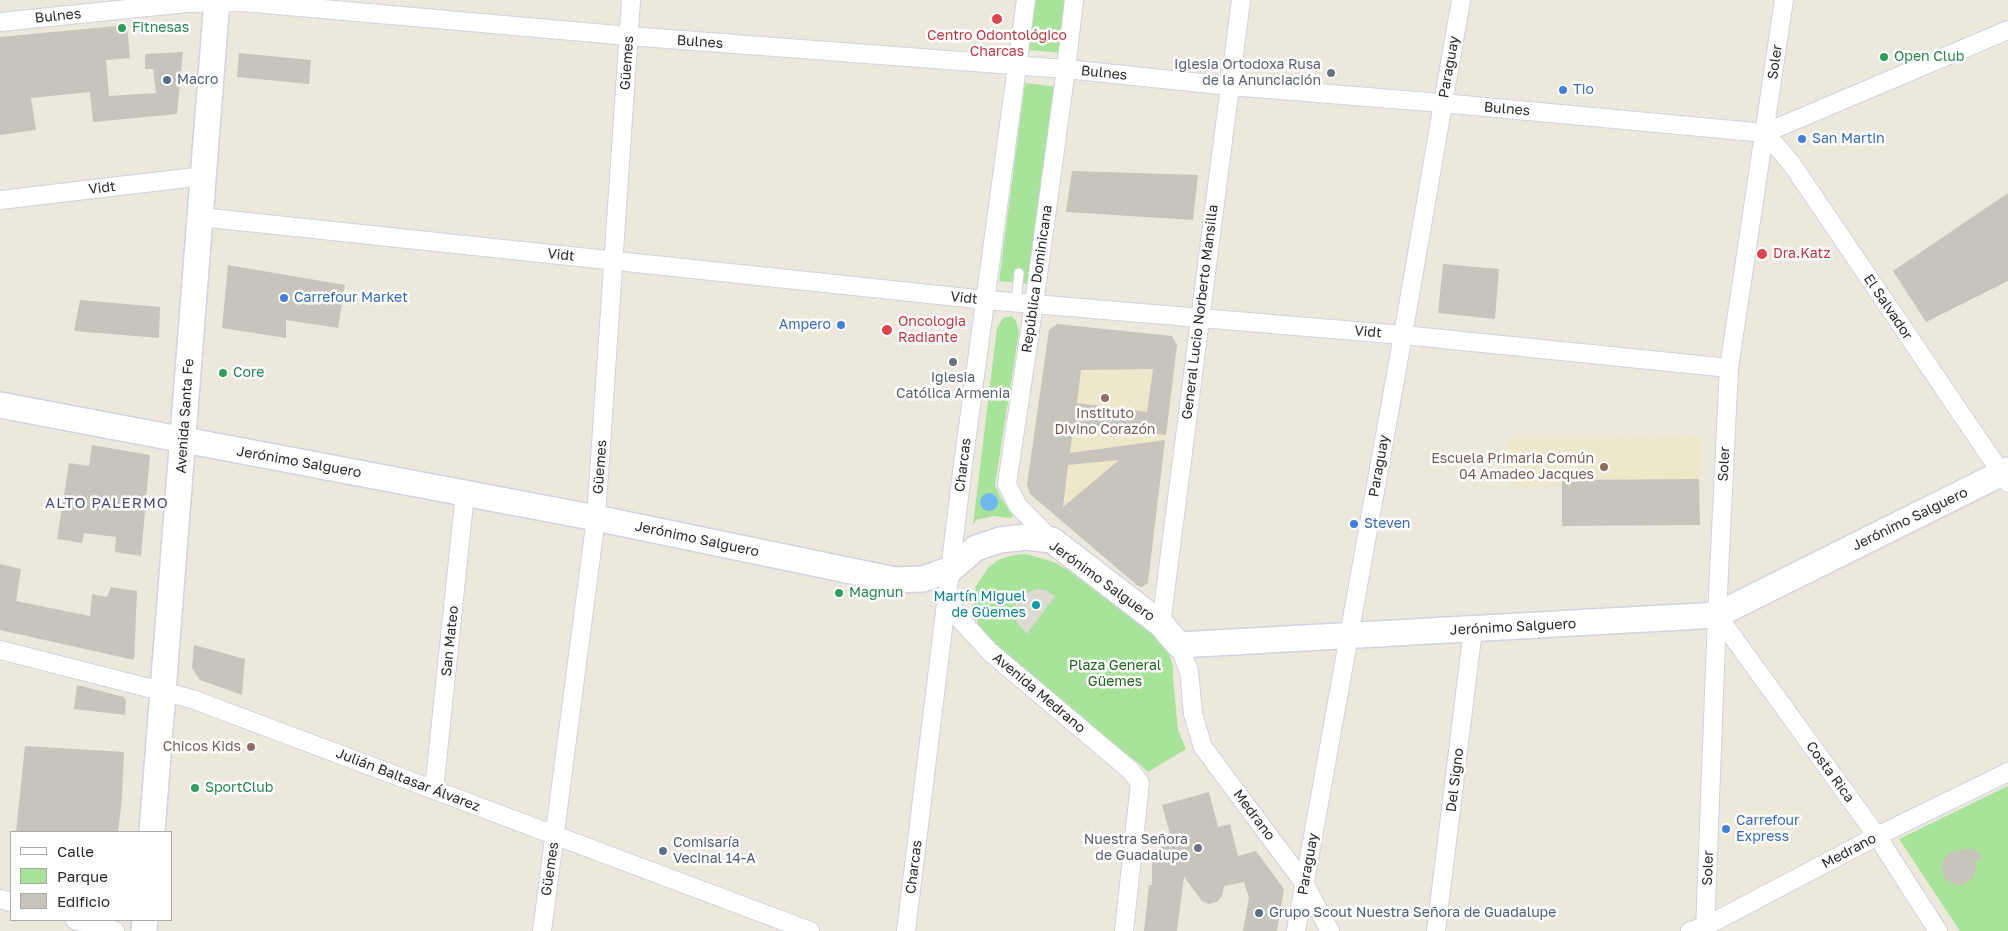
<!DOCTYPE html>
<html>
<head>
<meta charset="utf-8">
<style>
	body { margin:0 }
	#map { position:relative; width:2008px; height:931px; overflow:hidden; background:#ece8dc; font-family:"Golos Text",sans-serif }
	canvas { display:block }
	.legend { position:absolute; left:10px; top:831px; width:162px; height:90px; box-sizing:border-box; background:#fff; border:1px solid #aaa; margin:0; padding:6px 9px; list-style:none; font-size:15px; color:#2a2a2a }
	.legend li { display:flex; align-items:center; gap:10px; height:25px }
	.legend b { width:25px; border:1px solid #aaa }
</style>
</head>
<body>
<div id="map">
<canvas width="2008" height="931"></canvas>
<ul class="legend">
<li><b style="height:6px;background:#fff"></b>Calle</li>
<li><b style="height:14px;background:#a7e399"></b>Parque</li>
<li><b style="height:14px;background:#c8c4bc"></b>Edificio</li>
</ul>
</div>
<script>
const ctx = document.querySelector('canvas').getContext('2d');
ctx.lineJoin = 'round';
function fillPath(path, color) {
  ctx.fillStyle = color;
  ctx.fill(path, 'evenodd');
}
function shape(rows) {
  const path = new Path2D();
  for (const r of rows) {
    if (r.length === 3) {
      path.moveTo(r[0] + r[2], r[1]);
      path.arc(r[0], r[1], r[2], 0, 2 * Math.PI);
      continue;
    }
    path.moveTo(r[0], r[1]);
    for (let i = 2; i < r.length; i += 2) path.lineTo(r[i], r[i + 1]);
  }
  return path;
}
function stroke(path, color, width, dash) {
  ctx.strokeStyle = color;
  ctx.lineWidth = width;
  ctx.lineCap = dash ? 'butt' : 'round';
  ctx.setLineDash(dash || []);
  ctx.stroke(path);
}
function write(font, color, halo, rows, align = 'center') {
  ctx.font = font + ' "Golos Text",sans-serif';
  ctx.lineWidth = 5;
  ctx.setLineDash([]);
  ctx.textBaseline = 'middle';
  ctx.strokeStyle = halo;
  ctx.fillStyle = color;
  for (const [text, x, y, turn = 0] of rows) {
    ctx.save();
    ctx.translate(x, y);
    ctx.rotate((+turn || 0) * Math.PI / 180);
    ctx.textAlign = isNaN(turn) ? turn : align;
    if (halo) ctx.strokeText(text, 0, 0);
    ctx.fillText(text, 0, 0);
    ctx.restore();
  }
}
const education = shape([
	[1146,333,1172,336,1177,345,1160,488,1125,492,1055,515,1027,485,1046,347,1084,350,1144,349],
	[1699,437,1699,479,1562,480,1562,486,1510,487,1509,438]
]);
const green = shape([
	[1035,0,1069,0,1063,53,1029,50],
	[1025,83,1058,87,1032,284,999,281],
	[1012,316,1016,321,1019,332,995,485,1001,498,1013,515,1011,518,993,516,976,520,973,525,997,328,1003,318],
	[1026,554,1054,562,1068,570,1159,637,1169,652,1173,667,1173,678,1178,730,1186,749,1148,772,1136,761,1111,745,988,638,978,624,974,611,973,599,976,586,988,568,998,560,1013,555],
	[2008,786,2008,931,1960,931,1899,839]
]);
const plaza = shape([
	[1037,589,1045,590,1055,596,1027,634,1017,623,1015,608,1017,601,1022,595]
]);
const water = shape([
	[989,502,9]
]);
const building = shape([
	[127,25,130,58,106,60,109,96,156,93,153,69,145,69,145,54,183,52,177,114,93,122,90,92,31,98,36,130,0,135,0,37],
	[239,53,311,60,309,84,237,77],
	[1072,171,1198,175,1193,220,1066,212],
	[2008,193,2008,281,1926,322,1893,271],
	[1443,264,1499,269,1495,319,1438,313],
	[228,265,345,285,338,328,286,320,286,338,222,328],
	[80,300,160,307,159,338,74,331],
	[1057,324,1172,336,1177,345,1166,435,1074,423,1070,453,1165,440,1148,583,1142,587,1138,586,1030,494,1027,485,1049,330],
	[1153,369,1147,412,1077,403,1081,370],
	[1119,460,1063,507,1068,465],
	[92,445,150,455,141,556,115,552,116,537,84,533,82,543,57,539,69,463,89,466],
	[1699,479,1700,525,1562,526,1562,480],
	[0,564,21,569,16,601,90,616,92,594,107,597,111,587,137,591,134,660,0,630],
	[194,645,245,659,242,695,200,680,192,668],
	[77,685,124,697,126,701,125,715,74,709],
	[25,746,124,752,122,798,118,832,16,832],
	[1209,792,1218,827,1230,824,1238,856,1256,851,1284,889,1277,931,1243,931,1249,898,1244,882,1224,886,1222,896,1217,902,1209,904,1202,901,1184,877,1177,931,1144,931,1149,885,1152,885,1152,862,1161,852,1159,841,1171,838,1162,805],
	[1976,849,1982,858,1975,862,1976,868,1972,879,1962,885,1957,885,1946,880,1943,875,1942,864,1947,854,1958,850]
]);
const lane = shape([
	[1016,303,1019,273]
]);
const street = shape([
	[0,22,187,3,243,2,629,36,1066,69,1230,86,1442,103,1765,133,2008,30],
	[1765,133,1791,163,2008,483],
	[0,200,204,176],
	[200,217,986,300,1403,335,1729,368],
	[1052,540,1018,506,1007,484,1034,304,1066,69,1074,0],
	[948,596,952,607,960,619,990,652,1130,770,1140,783,1124,931],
	[1717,615,1877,836,1938,931],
	[1161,624,1241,0],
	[1179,645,1189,671,1193,714,1203,747,1304,883,1330,931],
	[0,650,192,699,810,931],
	[434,790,465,493],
	[0,899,11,902],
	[75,920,115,931],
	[542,931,596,518,631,0],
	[906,931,963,464,1026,0],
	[1296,931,1403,335,1461,0],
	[1436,931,1473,629],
	[1690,931,1706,926,1877,836,2008,772],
	[1705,931,1717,615,1729,368,1784,0]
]);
const secondary = shape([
	[0,405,596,518,895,580,923,579,951,569,976,548,1000,540,1026,537,1052,540,1161,624,1179,645,1717,615,2008,470],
	[152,832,217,0],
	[144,931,145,920]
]);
const markers = [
	[997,19,6,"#e0444e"],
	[122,28,5,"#2e9e5b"],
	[1884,57,5,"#2e9e5b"],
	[1331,73,5,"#6b7280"],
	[167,80,5,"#5c6f8a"],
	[1563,90,5,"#3f7fe0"],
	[1802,139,5,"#3f7fe0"],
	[1762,254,6,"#e0444e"],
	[284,298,5,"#3f7fe0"],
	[841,325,5,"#3f7fe0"],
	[887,330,6,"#e0444e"],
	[953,362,5,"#6b7280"],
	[223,373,5,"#2e9e5b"],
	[1105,398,5,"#8d6e63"],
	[1604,467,5,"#8d6e63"],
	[1354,524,5,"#3f7fe0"],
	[839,593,5,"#2e9e5b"],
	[1036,605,5,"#0f9aa8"],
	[251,747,5,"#8d6e63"],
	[195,788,5,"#2e9e5b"],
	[1726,829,5,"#3f7fe0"],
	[1198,848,5,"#6b7280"],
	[663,851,5,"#5c6f8a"],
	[1259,913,5,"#5c6f8a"]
];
const streetNames = [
	["Bulnes",58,16,-6],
	["Bulnes",700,42,4],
	["Soler",1775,62,-82],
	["Güemes",627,63,-86],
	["Paraguay",1449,67,-80],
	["Bulnes",1104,73,6],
	["Bulnes",1507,109,5],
	["Vidt",102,188,-7],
	["Vidt",561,255,6],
	["República Dominicana",1037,279,-82],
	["Vidt",964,298,6],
	["El Salvador",1888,307,56],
	["General Lucio Norberto Mansilla",1200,312,-83],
	["Vidt",1368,332,5],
	["Avenida Santa Fe",185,416,-86],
	["Jerónimo Salguero",299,462,10],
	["Soler",1724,464,-87],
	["Charcas",963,465,-83],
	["Paraguay",1379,466,-80],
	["Güemes",600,467,-86],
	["Jerónimo Salguero",1910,519,-26],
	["Jerónimo Salguero",697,539,12],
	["Jerónimo Salguero",1102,581,36],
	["Jerónimo Salguero",1513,627,-3],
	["San Mateo",450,641,-84],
	["Avenida Medrano",1039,693,40],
	["Costa Rica",1830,772,54],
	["Julián Baltasar Álvarez",408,780,21],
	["Del Signo",1455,780,-83],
	["Medrano",1254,815,53],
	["Medrano",1849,851,-28],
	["Paraguay",1308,864,-80],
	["Charcas",914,867,-83],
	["Soler",1708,868,-88],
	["Güemes",550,869,-82]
];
const leisureNames = [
	["Fitnesas",132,28],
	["Open Club",1894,57],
	["Core",233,373],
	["Magnun",849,593],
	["SportClub",205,788]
];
const healthNames = [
	["Centro Odontológico",997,36,"center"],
	["Charcas",997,52,"center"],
	["Dra.Katz",1773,254],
	["Oncologia",898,322],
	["Radiante",898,338]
];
const worshipNames = [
	["Iglesia Ortodoxa Rusa",1321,65],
	["de la Anunciación",1321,81],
	["Iglesia",953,378,"center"],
	["Católica Armenia",953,394,"center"],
	["Nuestra Señora",1188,840],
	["de Guadalupe",1188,856]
];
const serviceNames = [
	["Macro",177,80],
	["Comisaría",673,843],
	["Vecinal 14-A",673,859],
	["Grupo Scout Nuestra Señora de Guadalupe",1269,913]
];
const shopNames = [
	["Tio",1573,90],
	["San Martin",1812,139],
	["Carrefour Market",294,298],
	["Ampero",831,325,"right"],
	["Steven",1364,524],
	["Carrefour",1736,821],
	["Express",1736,837]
];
const educationNames = [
	["Instituto",1105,414,"center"],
	["Divino Corazón",1105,430,"center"],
	["Escuela Primaria Común",1594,459],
	["04 Amadeo Jacques",1594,475],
	["Chicos Kids",241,747]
];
const cultureNames = [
	["Martín Miguel",1026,597],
	["de Güemes",1026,613]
];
const parkNames = [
	["Plaza General",1115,666],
	["Güemes",1115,682]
];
const neighbourhoodNames = [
	["ALTO PALERMO",107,503]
];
fillPath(education, '#eee8cb');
fillPath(green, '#a7e399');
fillPath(plaza, '#dcdad3');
fillPath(water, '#6fb9ee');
fillPath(building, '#c8c4bc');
stroke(lane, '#d1d2e3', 11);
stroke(street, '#d1d2e3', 20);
stroke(secondary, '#d1d2e3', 28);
stroke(lane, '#fff', 9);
stroke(street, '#fff', 18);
stroke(secondary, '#fff', 25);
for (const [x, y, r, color] of markers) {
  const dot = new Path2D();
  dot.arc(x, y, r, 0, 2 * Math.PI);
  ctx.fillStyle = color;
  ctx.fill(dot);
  stroke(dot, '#fff', 2);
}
write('14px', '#2a2a2a', '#fff', streetNames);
write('14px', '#27864d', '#fff', leisureNames, 'left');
write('14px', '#be3a42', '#fff', healthNames, 'left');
write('14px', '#5b616d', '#fff', worshipNames, 'right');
write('14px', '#4e5e75', '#fff', serviceNames, 'left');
write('14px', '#366cbe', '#fff', shopNames, 'left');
write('14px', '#785e54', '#fff', educationNames, 'right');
write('14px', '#0d838f', '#fff', cultureNames, 'right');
write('14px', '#1e671a', '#fff', parkNames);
ctx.letterSpacing = '1px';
write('15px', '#4b4c7b', '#fff', neighbourhoodNames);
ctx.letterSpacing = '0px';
</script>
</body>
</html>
